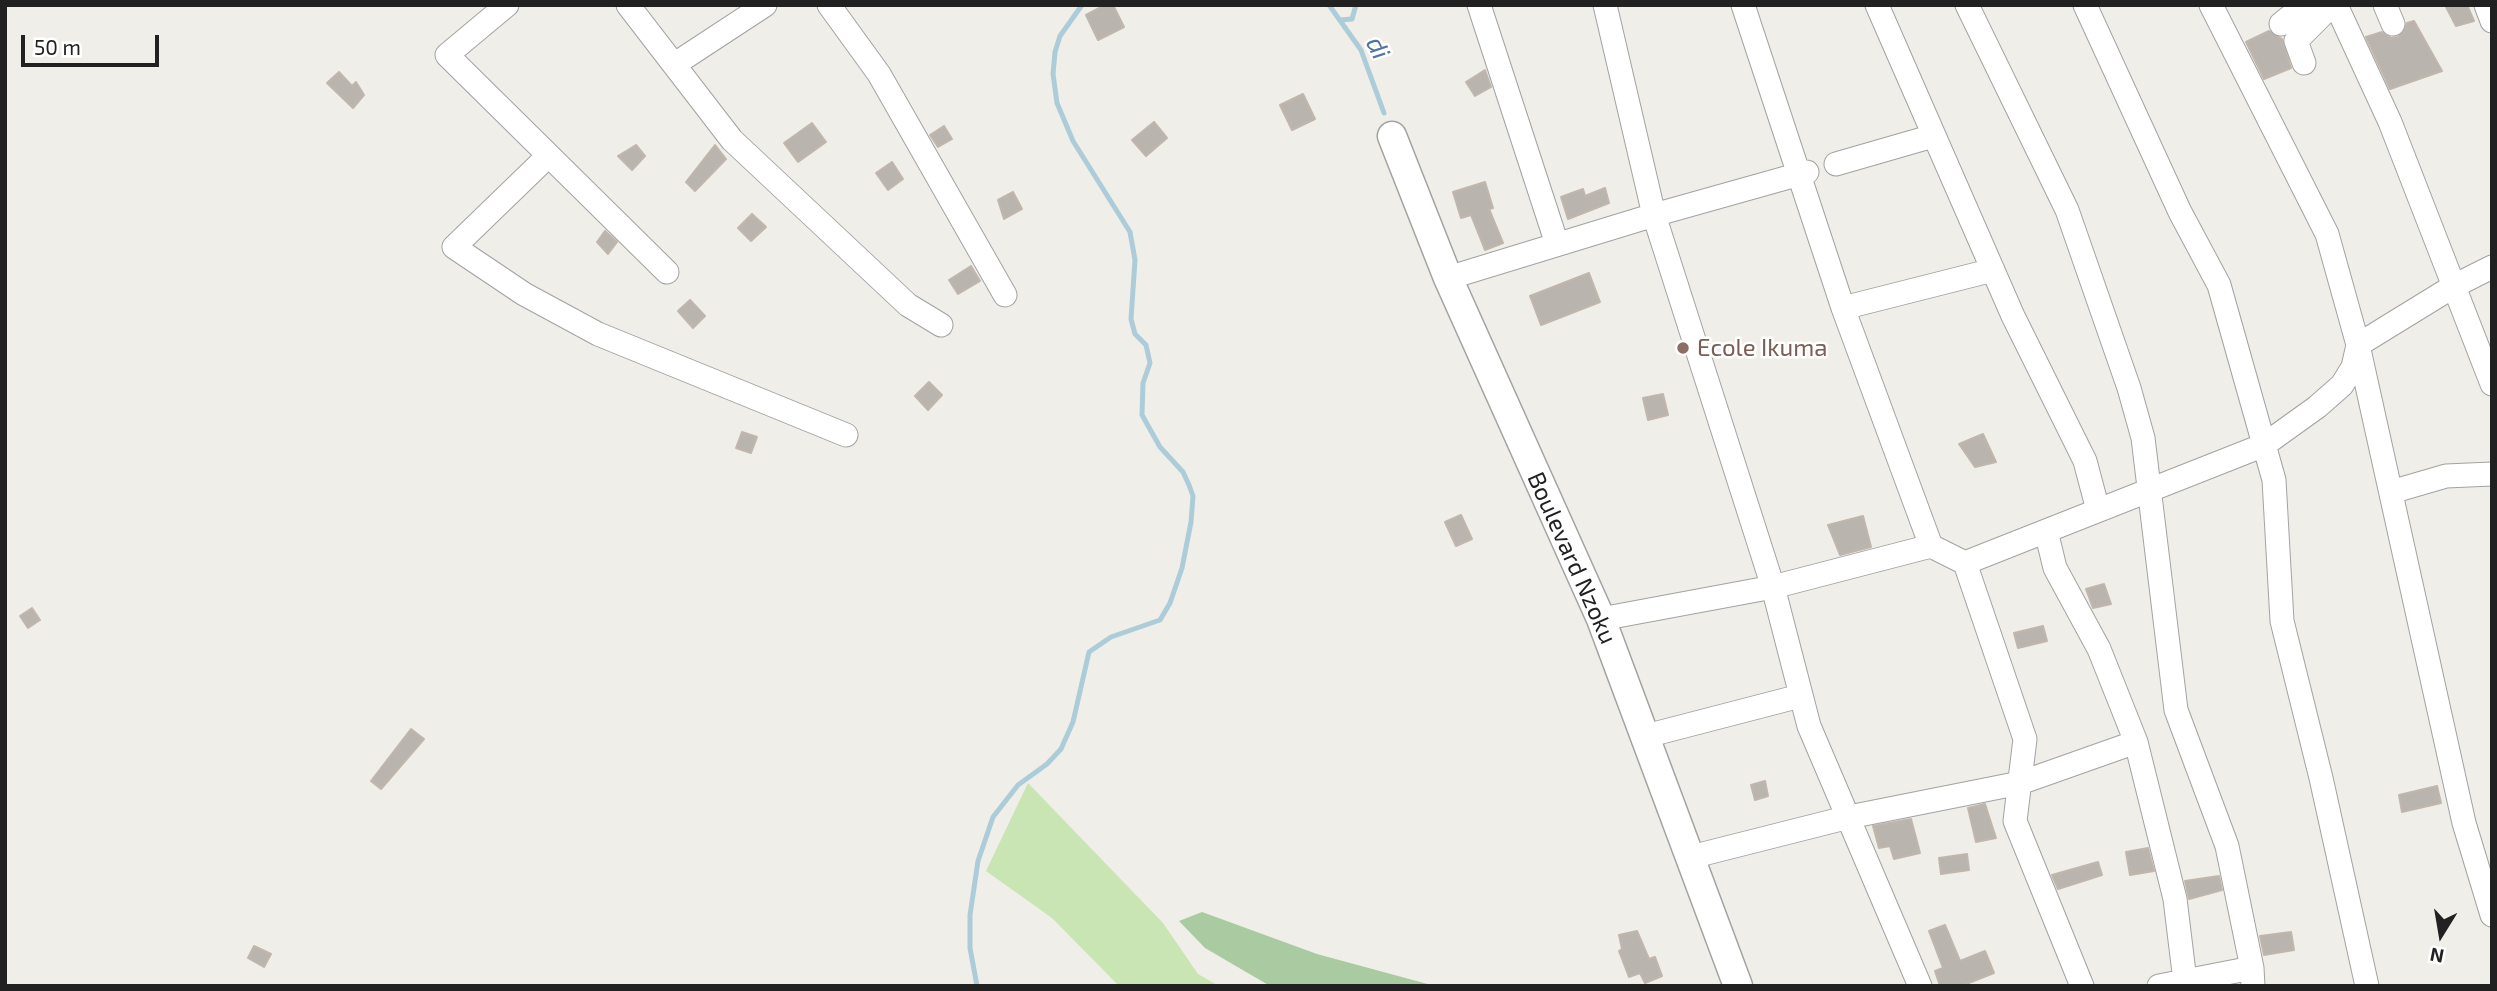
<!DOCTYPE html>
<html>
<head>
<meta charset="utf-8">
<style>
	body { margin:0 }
	#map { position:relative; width:2497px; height:991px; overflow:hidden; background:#f0eee8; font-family:"Exo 2",sans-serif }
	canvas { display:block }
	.frame { position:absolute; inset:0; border:7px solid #212121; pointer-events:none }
	.north { position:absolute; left:2406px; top:900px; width:70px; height:70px; -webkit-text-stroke:5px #fff; paint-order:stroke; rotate:191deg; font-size:19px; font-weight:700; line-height:28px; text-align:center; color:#212121 }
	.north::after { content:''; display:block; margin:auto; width:24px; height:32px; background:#212121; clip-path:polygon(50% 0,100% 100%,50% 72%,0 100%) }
	.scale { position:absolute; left:21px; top:35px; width:138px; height:32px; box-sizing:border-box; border:4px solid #212121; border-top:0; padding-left:9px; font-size:21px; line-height:24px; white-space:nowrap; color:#212121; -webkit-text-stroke:5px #fff; paint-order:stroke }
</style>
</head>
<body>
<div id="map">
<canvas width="2497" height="991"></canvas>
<div class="frame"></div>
<div class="north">N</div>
<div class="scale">50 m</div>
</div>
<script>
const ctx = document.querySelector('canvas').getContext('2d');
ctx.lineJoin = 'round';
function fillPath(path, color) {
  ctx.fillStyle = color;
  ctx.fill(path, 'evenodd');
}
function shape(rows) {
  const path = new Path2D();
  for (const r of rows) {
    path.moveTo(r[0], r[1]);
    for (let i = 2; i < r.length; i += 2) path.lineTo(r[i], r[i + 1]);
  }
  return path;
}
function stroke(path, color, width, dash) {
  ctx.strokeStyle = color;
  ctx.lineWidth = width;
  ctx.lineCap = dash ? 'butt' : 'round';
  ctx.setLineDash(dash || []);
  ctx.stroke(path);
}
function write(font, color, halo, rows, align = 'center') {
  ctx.font = font + ' "Exo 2",sans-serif';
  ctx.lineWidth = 5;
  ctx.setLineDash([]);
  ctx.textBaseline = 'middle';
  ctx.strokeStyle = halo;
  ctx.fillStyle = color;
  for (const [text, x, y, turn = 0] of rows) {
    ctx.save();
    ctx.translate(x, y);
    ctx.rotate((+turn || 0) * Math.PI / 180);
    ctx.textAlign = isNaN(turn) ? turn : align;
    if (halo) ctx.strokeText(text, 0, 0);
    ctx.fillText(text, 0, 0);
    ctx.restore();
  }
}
const grass = shape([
	[1028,783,1163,923,1198,974,1219,986,1119,986,1052,918,986,871]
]);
const forest = shape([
	[1202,912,1317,954,1435,986,1270,986,1205,948,1179,921]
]);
const stream = shape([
	[1329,5,1361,50,1384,113],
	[1340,20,1352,19,1356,5],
	[977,986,970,948,970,915,978,861,993,817,1018,785,1047,764,1061,749,1073,722,1089,652,1111,637,1160,620,1170,603,1182,568,1191,522,1193,496,1189,485,1183,472,1160,447,1142,415,1143,383,1150,363,1146,345,1135,334,1131,319,1135,260,1130,232,1073,141,1057,103,1053,74,1055,52,1060,36,1082,5]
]);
const building = shape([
	[1105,5,1113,5,1124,27,1098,40,1086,15,1105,5],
	[2445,5,2467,5,2474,21,2456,26,2445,5],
	[2414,21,2442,71,2390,89,2366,37,2382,32,2391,38,2398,37,2404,32,2407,23,2414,21],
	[2269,31,2282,39,2291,68,2264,79,2246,42,2269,31],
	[1485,70,1491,87,1475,96,1466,82,1485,70],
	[339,72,352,86,356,82,364,95,353,108,327,83,339,72],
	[1303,94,1315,119,1292,130,1280,105,1303,94],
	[1154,122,1167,138,1146,156,1132,140,1154,122],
	[812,123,826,142,798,162,784,143,812,123],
	[944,126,952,139,938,147,930,135,944,126],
	[636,145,645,156,632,170,618,156,636,145],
	[715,145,726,159,695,191,686,182,715,145],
	[892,162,903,179,888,190,876,173,892,162],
	[1485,182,1493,208,1489,209,1503,243,1485,250,1471,215,1461,218,1453,192,1485,182],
	[1605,188,1609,203,1568,219,1561,197,1583,189,1585,196,1605,188],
	[1013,192,1022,209,1004,219,998,200,1013,192],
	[752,214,766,227,751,241,738,228,752,214],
	[605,231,617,242,608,254,597,242,605,231],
	[971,266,980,281,958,294,949,280,971,266],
	[1589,273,1600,302,1541,325,1530,296,1589,273],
	[690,300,705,316,693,328,678,311,690,300],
	[929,382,942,395,928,410,915,396,929,382],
	[1663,394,1668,415,1648,420,1643,398,1663,394],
	[742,432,757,437,751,453,736,448,742,432],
	[1983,434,1996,462,1975,467,1959,444,1983,434],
	[1461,515,1472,539,1456,546,1445,522,1461,515],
	[1863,516,1871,547,1840,555,1828,525,1863,516],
	[2104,584,2111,604,2093,608,2086,589,2104,584],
	[32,608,40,620,28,628,20,616,32,608],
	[2043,626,2047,641,2018,648,2014,633,2043,626],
	[411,729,424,739,381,789,371,781,411,729],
	[1765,781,1768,796,1755,800,1751,785,1765,781],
	[2437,786,2441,803,2402,812,2399,795,2437,786],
	[1985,804,1996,838,1976,842,1968,808,1985,804],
	[1911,819,1920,853,1894,859,1890,846,1879,848,1873,826,1911,819],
	[2148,848,2154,871,2130,875,2126,852,2148,848],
	[1967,854,1969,870,1941,874,1939,858,1967,854],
	[2098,862,2102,875,2058,889,2052,875,2098,862],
	[2219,876,2222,890,2189,899,2185,881,2219,876],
	[1945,925,1960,961,1985,951,1994,973,1961,986,1940,986,1935,971,1943,968,1929,931,1945,925],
	[1637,931,1649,959,1655,957,1662,976,1645,983,1640,973,1629,977,1619,951,1622,949,1619,935,1637,931],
	[2291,932,2294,950,2264,955,2260,936,2291,932],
	[254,946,271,954,264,967,248,958,254,946]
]);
const minor = shape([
	[507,5,447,55,667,272],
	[628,5,732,140,908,305,941,325],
	[829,5,879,74,1005,295],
	[1479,5,1557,244],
	[1605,5,1654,215,1773,587,1809,726,1920,986],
	[1743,5,1843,308,1931,546,1965,563,2025,739,2015,821,2082,986],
	[1877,5,2013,316,2085,461,2098,510],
	[1967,5,2067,210,2129,388,2143,438,2176,710,2227,846,2252,968,2253,986],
	[2085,5,2180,212,2219,285,2274,480,2282,621,2321,778,2367,986],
	[2211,5,2327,234,2358,345,2464,823,2492,915],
	[2336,5,2390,122,2492,384],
	[2385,5,2393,24],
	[2486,5,2492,21],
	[2281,24,2292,15,2306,9,2318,6,2329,8],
	[2304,63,2296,41,2332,5],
	[675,64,765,5],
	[548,156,454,247,524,294,598,334,846,435],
	[1836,164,1933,136],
	[1448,278,1654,215,1807,172],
	[1843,308,1993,270],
	[2391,492,2446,476,2492,474],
	[2046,531,2055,568,2099,649,2136,742,2175,899,2185,981],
	[1965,563,2264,445,2317,407,2342,385,2353,367,2358,345,2454,286,2492,267],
	[1601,619,1773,587,1931,546],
	[1646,736,1800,696],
	[1691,857,1849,817,2020,783,2136,742],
	[2159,986,2252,968]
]);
const tertiary = shape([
	[1392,136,1448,278,1601,619,1738,986]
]);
const markers = [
	[1683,348,7,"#8d6e63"]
];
const educationNames = [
	["Ecole Ikuma",1697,348]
];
const streetNames = [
	["Boulevard Nzoku",1572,558,66]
];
const waterNames = [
	["di",1378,48,64]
];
fillPath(grass, '#c8e5b3');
fillPath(forest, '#aacba1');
stroke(stream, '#adccd9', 5);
fillPath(building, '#b9b4ae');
stroke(building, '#c1b6ac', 2);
stroke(minor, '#a2a2a2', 25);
stroke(tertiary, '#a2a2a2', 31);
stroke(minor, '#fff', 23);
stroke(tertiary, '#fff', 28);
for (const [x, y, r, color] of markers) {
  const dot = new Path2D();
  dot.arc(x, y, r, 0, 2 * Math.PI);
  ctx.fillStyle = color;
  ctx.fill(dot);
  stroke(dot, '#fff', 2.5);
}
write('24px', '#785e54', '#fff', educationNames, 'left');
write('24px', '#212121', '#fff', streetNames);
write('italic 26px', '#5274a0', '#fff', waterNames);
</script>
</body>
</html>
